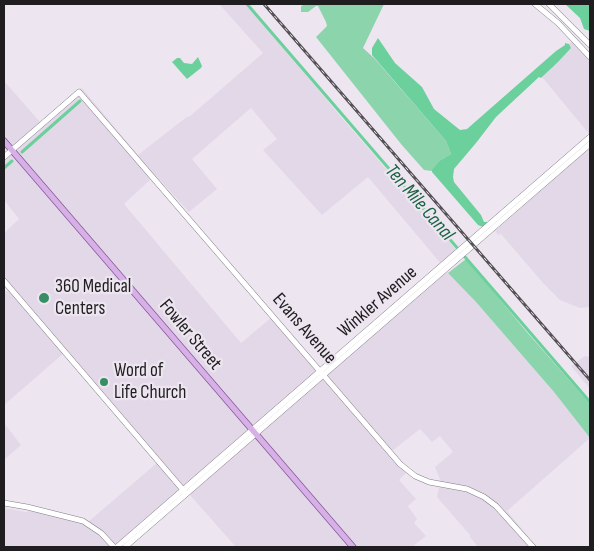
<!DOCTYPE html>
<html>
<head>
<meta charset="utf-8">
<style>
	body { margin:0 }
	#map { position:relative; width:594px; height:551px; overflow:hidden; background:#ede6f0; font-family:"Sofia Sans Condensed",sans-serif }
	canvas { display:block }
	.frame { position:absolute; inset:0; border:5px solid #1f1d20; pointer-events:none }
</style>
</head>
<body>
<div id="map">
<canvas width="594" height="551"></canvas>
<div class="frame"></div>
</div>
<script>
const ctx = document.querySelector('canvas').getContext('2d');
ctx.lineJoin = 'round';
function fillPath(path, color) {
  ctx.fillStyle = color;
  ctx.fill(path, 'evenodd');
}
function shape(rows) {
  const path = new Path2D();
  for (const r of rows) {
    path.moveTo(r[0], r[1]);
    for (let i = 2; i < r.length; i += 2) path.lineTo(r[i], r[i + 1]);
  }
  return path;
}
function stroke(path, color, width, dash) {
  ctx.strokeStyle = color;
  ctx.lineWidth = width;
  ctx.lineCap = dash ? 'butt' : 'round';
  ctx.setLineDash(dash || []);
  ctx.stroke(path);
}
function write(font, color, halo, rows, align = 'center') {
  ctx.font = font + ' "Sofia Sans Condensed",sans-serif';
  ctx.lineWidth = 4.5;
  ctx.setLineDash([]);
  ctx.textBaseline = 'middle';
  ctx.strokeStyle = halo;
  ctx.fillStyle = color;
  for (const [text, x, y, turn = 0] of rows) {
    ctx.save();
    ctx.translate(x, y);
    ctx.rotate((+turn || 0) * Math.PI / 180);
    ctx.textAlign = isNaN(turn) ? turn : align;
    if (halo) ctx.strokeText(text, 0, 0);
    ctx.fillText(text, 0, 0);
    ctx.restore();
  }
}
const built = shape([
	[219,4,247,4,342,118,457,251,442,265,368,177,322,215,263,150,277,139,251,108,192,159,217,189,189,212,155,175,154,176,79,90,82,88,138,155,188,116,189,117,263,53],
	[573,40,590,59,590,135,542,77,571,48,569,44],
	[4,81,41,123,11,148,4,139],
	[79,95,152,178,124,204,241,343,272,317,318,370,252,427,14,150],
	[590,147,590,307,580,308,560,300,543,283,501,234,498,235,495,231],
	[11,152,250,430,184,487,67,350,66,351,4,278,4,233,19,219,4,200,4,159],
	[447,272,476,302,554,392,590,438,507,511,537,547,535,547,485,495,439,483,440,479,435,467,453,452,440,436,432,442,420,429,392,451,394,454,326,375],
	[9,289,64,353,4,405,4,293],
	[585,356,590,357,590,389,571,366],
	[324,377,407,472,399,480,416,499,408,506,417,519,414,523,426,536,412,547,356,547,258,434],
	[4,423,21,445,4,460],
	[255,436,351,547,236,547,189,494],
	[158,462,181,489,115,546,102,532,88,522],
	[439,487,474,493,495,507,530,547,478,547,470,537,470,535,437,497],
	[4,508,26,512,31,511,76,520,94,529,112,547,4,547]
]);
const green = shape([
	[306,4,384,4,363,48,375,59,446,141,451,154,439,161,432,171,424,170,401,144,316,37,327,26,326,22,318,6,316,6,308,12,301,12,301,6],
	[466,259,526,331,590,404,590,438,554,392,476,302,448,273]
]);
const water = shape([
	[565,4,590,4,590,31,584,29,580,18],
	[378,38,395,63,422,87,434,109,460,130,467,129,556,51,565,45,565,43,569,44,571,48,558,62,541,78,539,77,496,117,476,143,454,169,453,177,454,182,481,215,484,222,488,222,483,227,478,225,432,172,432,170,439,161,451,154,446,141,372,55,372,48],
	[198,57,202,66,201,68,187,79,172,62,177,58,180,58,184,63,192,64]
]);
const canal = shape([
	[247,4,590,402],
	[22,152,80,101],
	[4,168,12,161]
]);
const secondary = shape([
	[535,4,558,23,590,57],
	[549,4,590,45],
	[4,157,79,92,400,464,415,476,429,482,467,489,484,497,496,506,533,547],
	[4,281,184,491],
	[4,503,27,507,83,521,101,533,114,547],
	[117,547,590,137],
	[125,547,590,144]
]);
const primary = shape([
	[4,141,353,547]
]);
const rail = shape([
	[264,4,590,380]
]);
const markers = [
	[44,298,6,"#358e64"],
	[104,382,5,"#358e64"]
];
const poiNames = [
	["360 Medical",55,287],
	["Centers",55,309],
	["Word of",114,371],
	["Life Church",114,393]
];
const streetNames = [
	["Winkler Avenue",378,302,-41],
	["Evans Avenue",304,329,49],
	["Fowler Street",190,335,50]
];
const waterNames = [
	["Ten Mile Canal",419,203,49]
];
fillPath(built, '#e3d8e8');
fillPath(green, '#8bd4ac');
fillPath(water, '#6cd09c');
stroke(canal, '#6cd09c', 3);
stroke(secondary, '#817b84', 6);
stroke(primary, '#865a98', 7);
stroke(secondary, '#fff', 5);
stroke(primary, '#d7b0e8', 5.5);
stroke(rail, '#545155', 3);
stroke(rail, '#ede6f0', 1, [4]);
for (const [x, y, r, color] of markers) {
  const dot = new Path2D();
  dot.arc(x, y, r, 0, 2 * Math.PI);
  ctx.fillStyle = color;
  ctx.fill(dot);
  stroke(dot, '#ede6f0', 2);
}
write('19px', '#1f1d20', '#ede6f0', poiNames, 'left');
write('19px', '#1f1d20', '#ede6f0', streetNames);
write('italic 20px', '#1b6443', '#ede6f0', waterNames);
</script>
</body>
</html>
